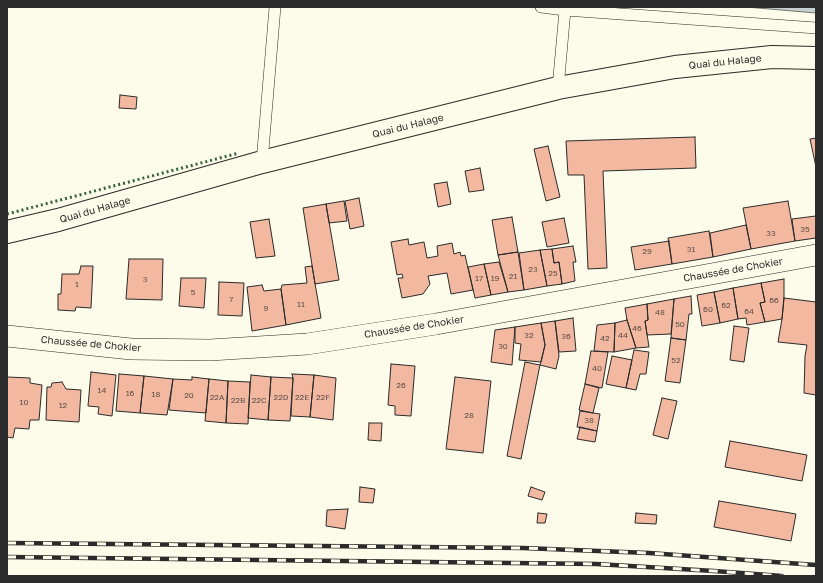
<!DOCTYPE html>
<html>
<head>
<meta charset="utf-8">
<style>
	body { margin:0 }
	#map { position:relative; width:823px; height:583px; overflow:hidden; background:#fdfbea; font-family:"Golos Text",sans-serif }
	canvas { display:block }
	.frame { position:absolute; inset:0; border:8px solid #2b2b2b; pointer-events:none }
</style>
</head>
<body>
<div id="map">
<canvas width="823" height="583"></canvas>
<div class="frame"></div>
</div>
<script>
const ctx = document.querySelector('canvas').getContext('2d');
ctx.lineJoin = 'round';
function fillPath(path, color) {
  ctx.fillStyle = color;
  ctx.fill(path, 'evenodd');
}
function shape(rows) {
  const path = new Path2D();
  for (const r of rows) {
    path.moveTo(r[0], r[1]);
    for (let i = 2; i < r.length; i += 2) path.lineTo(r[i], r[i + 1]);
  }
  return path;
}
function stroke(path, color, width, dash) {
  ctx.strokeStyle = color;
  ctx.lineWidth = width;
  ctx.lineCap = dash ? 'butt' : 'round';
  ctx.setLineDash(dash || []);
  ctx.stroke(path);
}
function write(font, color, halo, rows, align = 'center') {
  ctx.font = font + ' "Golos Text",sans-serif';
  ctx.lineWidth = 3;
  ctx.setLineDash([]);
  ctx.textBaseline = 'middle';
  ctx.strokeStyle = halo;
  ctx.fillStyle = color;
  for (const [text, x, y, turn = 0] of rows) {
    ctx.save();
    ctx.translate(x, y);
    ctx.rotate((+turn || 0) * Math.PI / 180);
    ctx.textAlign = isNaN(turn) ? turn : align;
    if (halo) ctx.strokeText(text, 0, 0);
    ctx.fillText(text, 0, 0);
    ctx.restore();
  }
}
const water = shape([
	[746,7,816,7,816,13,746,7]
]);
const building = shape([
	[120,95,137,97,136,109,119,108,120,95],
	[695,137,696,168,603,171,607,268,588,269,584,175,568,175,566,141,695,137],
	[816,138,816,167,810,139,816,138],
	[548,146,560,197,546,201,534,149,548,146],
	[480,168,484,190,469,192,465,171,480,168],
	[447,182,451,204,438,207,434,184,447,182],
	[359,198,364,226,350,229,345,201,359,198],
	[344,201,347,221,329,223,326,204,344,201],
	[788,201,795,241,751,249,743,208,788,201],
	[326,204,339,280,315,284,303,208,326,204],
	[816,216,816,238,795,241,792,219,816,216],
	[512,217,518,252,498,255,492,220,512,217],
	[564,218,569,243,547,247,542,222,564,218],
	[269,219,275,256,256,258,250,222,269,219],
	[746,225,751,249,713,257,710,233,746,225],
	[709,231,713,257,672,264,668,238,709,231],
	[408,239,409,245,424,242,427,258,438,256,437,246,452,243,454,254,460,252,461,256,465,255,473,290,451,294,447,273,428,276,430,284,423,294,402,298,398,278,403,278,402,274,397,275,391,242,408,239],
	[669,241,672,264,635,270,631,247,669,241],
	[573,246,576,262,573,262,575,281,562,284,559,262,554,263,552,249,573,246],
	[552,249,554,263,559,262,562,284,547,286,540,250,552,249],
	[540,250,547,286,524,290,519,253,540,250],
	[518,252,524,290,508,292,498,255,518,252],
	[129,259,163,259,162,300,126,299,129,259],
	[499,262,508,292,491,295,484,264,499,262],
	[484,264,491,295,475,298,468,267,484,264],
	[81,266,93,266,91,308,76,307,75,311,58,310,58,294,61,294,62,274,79,274,81,266],
	[312,266,321,318,286,325,281,289,282,285,307,283,305,267,312,266],
	[181,278,206,278,204,308,179,306,181,278],
	[784,279,784,298,782,319,765,322,760,303,765,302,761,283,784,279],
	[219,282,244,283,242,316,218,315,219,282],
	[761,283,765,302,760,303,765,322,747,325,746,318,738,319,733,288,761,283],
	[262,285,264,291,281,289,286,325,252,331,247,287,262,285],
	[733,288,738,319,720,323,714,292,733,288],
	[714,292,720,323,702,326,697,295,714,292],
	[691,296,692,314,689,314,686,340,671,338,674,299,691,296],
	[784,298,816,302,816,395,804,393,805,356,807,345,778,342,782,319,784,298],
	[674,299,671,334,647,335,645,321,648,320,647,304,674,299],
	[647,304,648,320,645,321,649,347,636,348,627,320,625,308,647,304],
	[573,318,576,351,559,352,555,321,573,318],
	[627,320,636,348,614,352,615,323,627,320],
	[555,321,559,356,556,369,540,365,545,345,541,323,555,321],
	[541,323,545,345,541,362,519,360,521,344,515,343,515,327,541,323],
	[615,323,614,352,594,351,597,325,615,323],
	[734,326,749,328,744,362,730,360,734,326],
	[515,327,512,365,491,362,495,330,515,327],
	[671,338,686,340,680,383,665,381,671,338],
	[634,350,649,352,646,374,640,374,636,390,626,388,634,350],
	[591,351,608,352,602,388,585,384,591,351],
	[612,356,632,360,626,388,606,384,612,356],
	[525,362,540,365,521,459,507,456,525,362],
	[391,364,415,366,411,416,395,415,395,406,388,405,391,364],
	[91,372,116,375,112,416,98,414,99,407,88,406,91,372],
	[119,374,144,376,140,413,116,411,119,374],
	[292,374,314,375,310,417,291,416,293,378,292,374],
	[251,375,271,377,268,420,248,418,251,375],
	[314,375,336,378,333,420,310,417,314,375],
	[144,376,173,379,167,415,140,413,144,376],
	[7,377,30,378,30,383,42,385,39,420,30,420,29,429,15,428,13,438,7,437,7,377],
	[192,377,209,379,206,413,169,410,173,379,192,380,192,377],
	[271,377,293,378,290,421,268,420,271,377],
	[455,377,491,381,483,453,446,449,455,377],
	[209,379,228,381,226,423,205,421,209,379],
	[228,381,250,382,248,424,226,423,228,381],
	[62,382,66,389,81,390,79,422,46,420,47,387,51,387,52,383,62,382],
	[585,384,599,388,593,413,579,410,585,384],
	[662,398,677,401,668,439,653,435,662,398],
	[580,411,600,414,597,431,577,427,580,411],
	[369,423,382,423,381,441,368,440,369,423],
	[580,427,597,431,595,442,577,439,580,427],
	[730,441,807,455,802,481,725,467,730,441],
	[360,487,375,489,373,503,359,502,360,487],
	[531,487,545,492,542,500,528,496,531,487],
	[719,501,796,514,791,541,714,527,719,501],
	[348,509,345,529,326,526,327,510,348,509],
	[538,513,547,514,545,523,537,523,538,513],
	[636,513,657,515,656,524,635,523,636,513]
]);
const lane = shape([
	[541,7,565,10,816,28],
	[558,88,565,10],
	[262,162,275,7]
]);
const street = shape([
	[7,336,131,349,210,350,307,344,436,324,816,255]
]);
const secondary = shape([
	[7,232,58,220,262,162,558,88,675,67,772,57,816,58]
]);
const rail = shape([
	[7,543,523,548,649,553,816,565],
	[7,557,596,564,714,571,782,576]
]);
const hedge = shape([
	[7,214,239,153]
]);
const numberNames = [
	["35",805,229],
	["33",771,233],
	["31",691,249],
	["29",647,251],
	["23",533,269],
	["25",553,273],
	["21",513,276],
	["17",479,278],
	["19",495,278],
	["3",145,279],
	["1",77,284],
	["5",193,292],
	["7",231,299],
	["66",774,300],
	["11",301,304],
	["62",726,305],
	["9",266,308],
	["60",708,309],
	["64",749,311],
	["48",660,312],
	["50",680,324],
	["46",637,328],
	["32",529,335],
	["44",623,335],
	["36",566,336],
	["42",605,338],
	["30",503,346],
	["52",676,360],
	["40",597,368],
	["26",401,385],
	["14",102,390],
	["16",130,393],
	["18",156,394],
	["20",189,395],
	["22A",217,397],
	["22D",281,397],
	["22E",302,397],
	["22F",323,397],
	["22B",238,400],
	["22C",259,400],
	["10",24,402],
	["12",63,405],
	["28",469,415],
	["38",589,420]
];
const streetNames = [
	["Quai du Halage",725,62,-6],
	["Quai du Halage",408,126,-14],
	["Quai du Halage",95,210,-16],
	["Chaussée de Chokier",733,270,-10],
	["Chaussée de Chokier",414,327,-9],
	["Chaussée de Chokier",91,344,5]
];
fillPath(water, '#c7d0d0');
stroke(water, '#74746e', 1);
fillPath(building, '#f2b8a0');
stroke(building, '#2b2b2b', 1);
stroke(lane, '#2b2b2b', 12);
stroke(street, '#2b2b2b', 22);
stroke(secondary, '#2b2b2b', 24);
stroke(lane, '#fdfbea', 11);
stroke(street, '#fdfbea', 21);
stroke(secondary, '#fdfbea', 22);
stroke(rail, '#2b2b2b', 4.5);
stroke(rail, '#fdfbea', 3, [9]);
stroke(hedge, '#34623c', 3, [2, 3]);
write('8px', '#5d4e48', null, numberNames);
write('10px', '#2b2b2b', '#fdfbea', streetNames);
</script>
</body>
</html>
